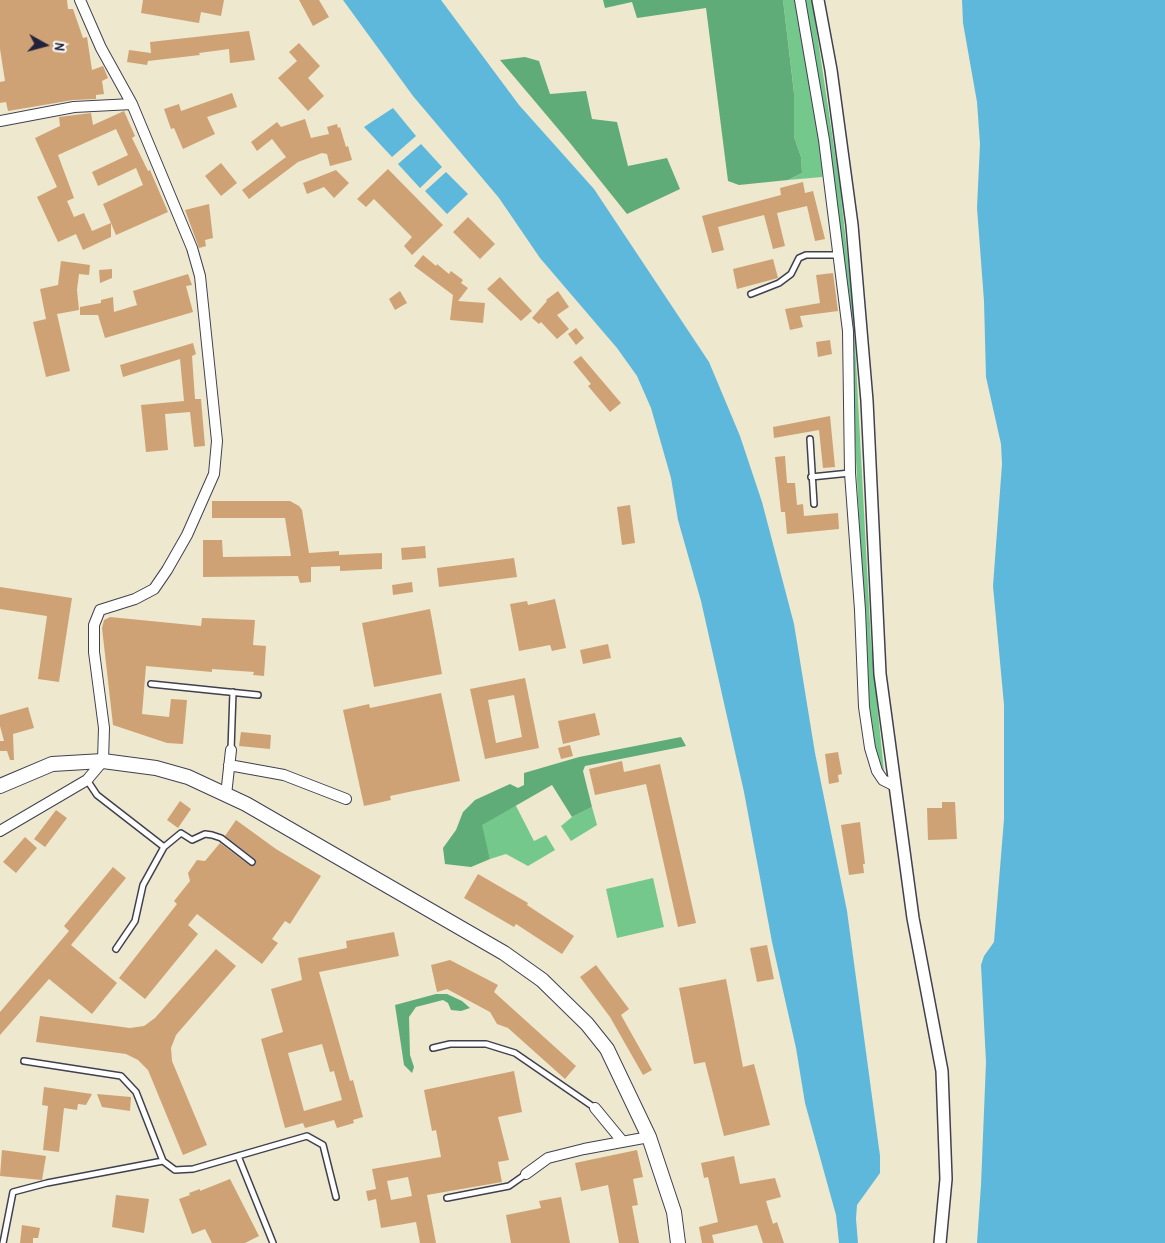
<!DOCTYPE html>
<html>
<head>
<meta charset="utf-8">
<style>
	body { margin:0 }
	#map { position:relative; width:1165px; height:1243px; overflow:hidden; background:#ede8ce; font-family:"Patrick Hand",sans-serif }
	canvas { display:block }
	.north { position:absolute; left:20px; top:20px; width:50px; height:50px; -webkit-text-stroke:4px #fff; paint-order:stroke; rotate:97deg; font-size:14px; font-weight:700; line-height:20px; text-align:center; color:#22223b }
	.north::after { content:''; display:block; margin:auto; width:18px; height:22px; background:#22223b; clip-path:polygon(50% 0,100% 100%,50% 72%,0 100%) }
</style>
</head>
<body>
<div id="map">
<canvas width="1165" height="1243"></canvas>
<div class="north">N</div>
</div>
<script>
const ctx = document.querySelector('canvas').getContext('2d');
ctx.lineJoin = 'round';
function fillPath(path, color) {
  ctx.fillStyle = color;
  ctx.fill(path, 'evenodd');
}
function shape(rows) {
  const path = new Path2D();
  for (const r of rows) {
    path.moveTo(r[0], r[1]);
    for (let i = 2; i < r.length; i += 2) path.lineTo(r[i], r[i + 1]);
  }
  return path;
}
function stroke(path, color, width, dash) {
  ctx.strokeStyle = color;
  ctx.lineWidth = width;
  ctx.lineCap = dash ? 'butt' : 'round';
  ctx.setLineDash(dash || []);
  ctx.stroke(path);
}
const green = shape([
	[783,0,798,0,800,9,823,171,822,177,788,180,802,173,801,157,794,137,794,92],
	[802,0,812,0,840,187,853,307,871,643,884,772,877,767,870,729,850,344],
	[515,804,534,841,546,835,555,850,528,866,506,854,490,859,481,825],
	[592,807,597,825,571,841,561,826,572,817],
	[653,878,664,927,617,938,606,889]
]);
const forest = shape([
	[603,0,783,0,794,93,794,137,801,157,802,173,788,180,739,185,728,181,706,8,637,18,632,2,605,8],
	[525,57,539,61,550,94,586,91,592,119,617,122,628,166,667,158,680,189,627,214,570,143,500,60],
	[681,737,686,746,585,766,583,771,592,807,572,817,552,785,482,825,490,859,471,867,445,864,443,848,456,830,463,812,475,800,510,784,518,788,524,785,524,773,579,757],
	[436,994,447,994,462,1001,470,1008,461,1011,451,1010,448,1003,443,1000,416,1007,409,1017,410,1055,414,1067,412,1073,404,1065,395,1005]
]);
const water = shape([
	[343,0,441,0,519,105,594,189,709,362,740,436,762,502,794,624,815,753,847,911,880,1156,880,1173,857,1205,856,1219,858,1243,839,1243,836,1215,805,1103,796,1048,772,942,744,792,701,601,678,520,671,478,651,408,637,376,617,348,540,258,499,198,413,96],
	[962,0,1165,0,1165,1243,977,1243,981,1185,986,1062,981,965,984,956,994,942,1004,819,1004,705,993,586,1002,464,1001,444,986,377,984,301,977,208,980,144,977,102,963,23],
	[393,108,416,136,392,157,364,127],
	[421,144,442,167,420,188,398,164],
	[446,172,468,194,447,214,425,191]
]);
const building = shape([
	[0,0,67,0,68,9,73,9,83,38,87,37,92,70,103,66,108,78,102,81,104,94,96,95,96,99,73,100,8,111,6,102,0,103,0,82,5,81,0,49],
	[143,0,224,0,221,16,201,12,199,23,141,13],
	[299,0,319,0,329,17,313,26],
	[249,31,255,60,230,63,229,49,199,53,200,55,148,61,147,65,127,62,129,50,151,53,150,42],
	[299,43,320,66,308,78,324,96,308,111,278,78,297,61,289,52],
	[232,93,237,107,207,117,215,134,183,149,174,128,171,129,164,109,179,104,181,111],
	[124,111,135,136,132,138,148,171,150,170,168,212,116,235,103,204,143,185,136,168,98,186,92,172,128,155,116,129,58,155,74,198,67,201,74,217,84,213,92,231,111,223,111,237,83,250,76,234,58,242,37,197,57,187,35,138,60,126,59,117,91,113,93,125],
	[305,119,311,138,329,134,327,127,337,124,338,128,340,127,346,147,348,146,352,160,330,166,327,154,322,153,298,162,249,199,242,190,286,157,272,139,257,151,251,142,277,122,281,127],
	[221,163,237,183,221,196,205,176],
	[388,169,443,225,412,255,404,246,412,237,374,199,366,207,357,199],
	[336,170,349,183,334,198,324,187,307,194,303,183],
	[803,182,805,193,813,191,825,239,815,241,807,206,777,213,785,246,773,249,764,215,718,227,724,250,712,253,702,216,781,195,780,188],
	[209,204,213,238,205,240,206,246,199,248,185,210],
	[468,217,495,244,480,259,453,232],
	[423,255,436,266,437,264,449,274,451,271,463,280,461,283,468,288,458,301,485,303,483,323,450,320,453,295,414,266],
	[773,259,778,278,737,289,733,269],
	[61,261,90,265,89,275,79,274,77,290,79,310,57,314,70,371,46,377,33,322,46,319,40,289,58,285],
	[112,269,112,278,100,283,99,270],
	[833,273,838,311,800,316,803,327,790,330,785,309,820,303,816,275],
	[188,274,192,285,186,286,193,312,105,338,98,315,80,315,80,307,101,303,101,300,113,297,114,312,137,305,133,291],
	[500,277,532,311,521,321,487,289],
	[400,291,407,303,395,310,389,299],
	[558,291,569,307,557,315,569,329,557,339,541,322,539,324,532,318,547,301,546,300],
	[576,328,584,338,576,345,568,334],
	[830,340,832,354,818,357,816,342],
	[193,343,196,354,192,356,195,399,201,399,205,446,194,447,190,412,165,414,168,450,146,452,141,405,184,401,180,359,123,377,120,365],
	[581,356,621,403,610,412,588,386,591,384,573,362],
	[830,416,835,467,823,468,819,430,774,438,773,427],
	[785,456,787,483,795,483,797,505,803,504,804,516,838,513,839,529,787,534,785,512,781,512,775,457],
	[212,501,290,501,299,506,302,510,309,553,339,551,339,555,382,553,382,569,340,571,340,566,311,567,311,582,300,583,298,576,203,577,203,540,222,540,223,557,291,556,285,518,212,518],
	[630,505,635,543,622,545,617,507],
	[425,546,426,558,402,560,401,548],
	[514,558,517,577,439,587,437,568],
	[412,582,413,592,393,595,392,585],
	[0,587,72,598,59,682,38,679,47,616,0,609],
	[555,599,566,648,552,651,550,645,519,651,510,604,527,601,528,605],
	[430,609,442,674,374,687,362,623],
	[110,617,201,626,202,618,255,620,253,645,266,646,264,676,253,675,254,672,212,669,212,672,146,666,142,714,169,717,171,699,187,700,183,744,167,743,113,725,102,628,104,620],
	[608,644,611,658,583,664,580,650],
	[525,678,539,748,485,759,470,689],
	[514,695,522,737,496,743,488,700],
	[441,693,460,781,390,796,391,800,364,806,343,710,369,704,370,708],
	[28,707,34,728,13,734,14,760,10,760,7,751,0,751,0,741,4,741,0,726,0,715],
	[595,713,600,735,563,744,558,721],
	[241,732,271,735,270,749,239,746],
	[570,745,573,756,561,759,558,748],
	[838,752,842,774,838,775,839,782,829,784,825,754],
	[622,761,624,772,660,764,696,923,678,927,646,784,595,795,589,769],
	[180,801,191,809,178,828,167,820],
	[942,802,955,802,957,839,928,840,927,808,942,808],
	[56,810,67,818,45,847,34,839],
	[236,820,276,849,321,876,290,924,285,921,272,939,278,943,262,964,197,914,188,925,198,934,145,999,119,978,177,904,174,901,190,881,188,873,197,860,205,861,220,843,249,865,256,864,255,859,225,836],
	[860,822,865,864,863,864,864,873,849,875,841,825],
	[25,837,37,848,16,873,3,862],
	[113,867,126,878,71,945,117,983,92,1014,49,979,0,1035,0,1012,69,931,64,926],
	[478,874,528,903,527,905,574,936,562,954,516,924,514,927,464,898],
	[394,932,399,956,319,972,350,1081,353,1080,363,1117,353,1120,354,1123,337,1128,334,1120,305,1128,303,1123,285,1128,261,1039,283,1032,271,989,302,980,298,958,347,948,346,941],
	[322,1044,330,1072,334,1071,342,1100,304,1111,288,1053],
	[767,945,774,979,757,982,750,948],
	[216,949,236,966,176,1035,171,1048,172,1061,207,1145,183,1155,148,1070,138,1060,126,1054,36,1042,40,1016,130,1028,144,1026,155,1018],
	[450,960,498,985,494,992,576,1066,565,1079,508,1028,497,1024,490,1012,447,989,437,992,431,965],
	[596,965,629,1009,621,1015,652,1070,643,1075,610,1017,580,977],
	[726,979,743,1067,754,1064,770,1125,724,1136,705,1062,694,1064,679,988],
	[514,1071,522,1112,498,1117,509,1160,498,1162,502,1182,427,1195,436,1243,420,1243,416,1222,381,1228,376,1199,368,1201,366,1191,376,1189,372,1169,441,1157,436,1130,432,1131,424,1090],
	[408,1177,412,1196,391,1200,387,1181],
	[44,1087,92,1094,86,1105,78,1104,77,1110,64,1108,59,1152,43,1150,48,1106,42,1105],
	[97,1094,131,1097,130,1111,102,1107],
	[2,1150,46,1156,42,1180,0,1176],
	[637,1150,643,1177,633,1179,638,1205,632,1206,639,1243,619,1243,608,1185,581,1191,575,1163],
	[734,1156,740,1184,775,1178,781,1197,766,1201,773,1224,777,1222,784,1243,763,1243,757,1225,712,1235,714,1243,702,1243,699,1227,718,1222,708,1177,704,1178,701,1163],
	[230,1179,259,1236,245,1243,212,1243,205,1229,192,1234,179,1199,190,1195,189,1193,200,1189,200,1191],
	[116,1195,149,1199,144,1233,112,1227],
	[561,1197,570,1243,511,1243,506,1215,541,1208,539,1201],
	[22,1225,40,1228,38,1238,33,1238,33,1243,20,1243]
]);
const service = shape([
	[751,294,779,283,791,274,799,258,806,255,838,255],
	[810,439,814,504],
	[811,477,850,473],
	[151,684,258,695],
	[231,750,233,692],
	[87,780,97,795,164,847],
	[116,949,135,921,143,885,164,847,181,833,192,840,205,834,212,835,221,838,252,862],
	[433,1048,450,1044,486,1044,515,1053,595,1108],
	[24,1061,121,1076,136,1092,163,1161,175,1170,193,1169,307,1136,323,1145,336,1197],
	[238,1156,273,1243],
	[447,1198,509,1186,526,1174],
	[3,1243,13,1192,47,1183,163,1161]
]);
const minor = shape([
	[800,0,824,140,848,331,850,473,860,610,864,707,870,748,877,771,883,780,895,786],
	[0,121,74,107,132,104],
	[229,765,284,775,346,799],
	[226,795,231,750],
	[0,831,87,780,103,761,104,728,94,652,94,625,100,610,135,599,154,589,167,570,187,535,214,474,217,441,200,276,192,248,132,104,101,48,80,0],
	[595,1108,623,1142],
	[526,1174,548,1158,584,1149,649,1137]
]);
const tertiary = shape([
	[818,0,831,70,852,225,867,401,880,674,913,918,942,1071,946,1179,940,1243]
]);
const secondary = shape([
	[0,786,52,764,103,761,156,768,188,777,246,804,504,953,542,980,587,1024,607,1049,649,1137,674,1212,678,1243]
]);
fillPath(green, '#74c88c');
fillPath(forest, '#5fac78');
fillPath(water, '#5eb8dc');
fillPath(building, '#cfa275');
stroke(service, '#404051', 8);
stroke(minor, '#404051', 12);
stroke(tertiary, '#404051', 14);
stroke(secondary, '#404051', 16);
stroke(service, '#fff', 5);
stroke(minor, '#fff', 10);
stroke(tertiary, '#fff', 11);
stroke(secondary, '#fff', 14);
</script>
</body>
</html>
